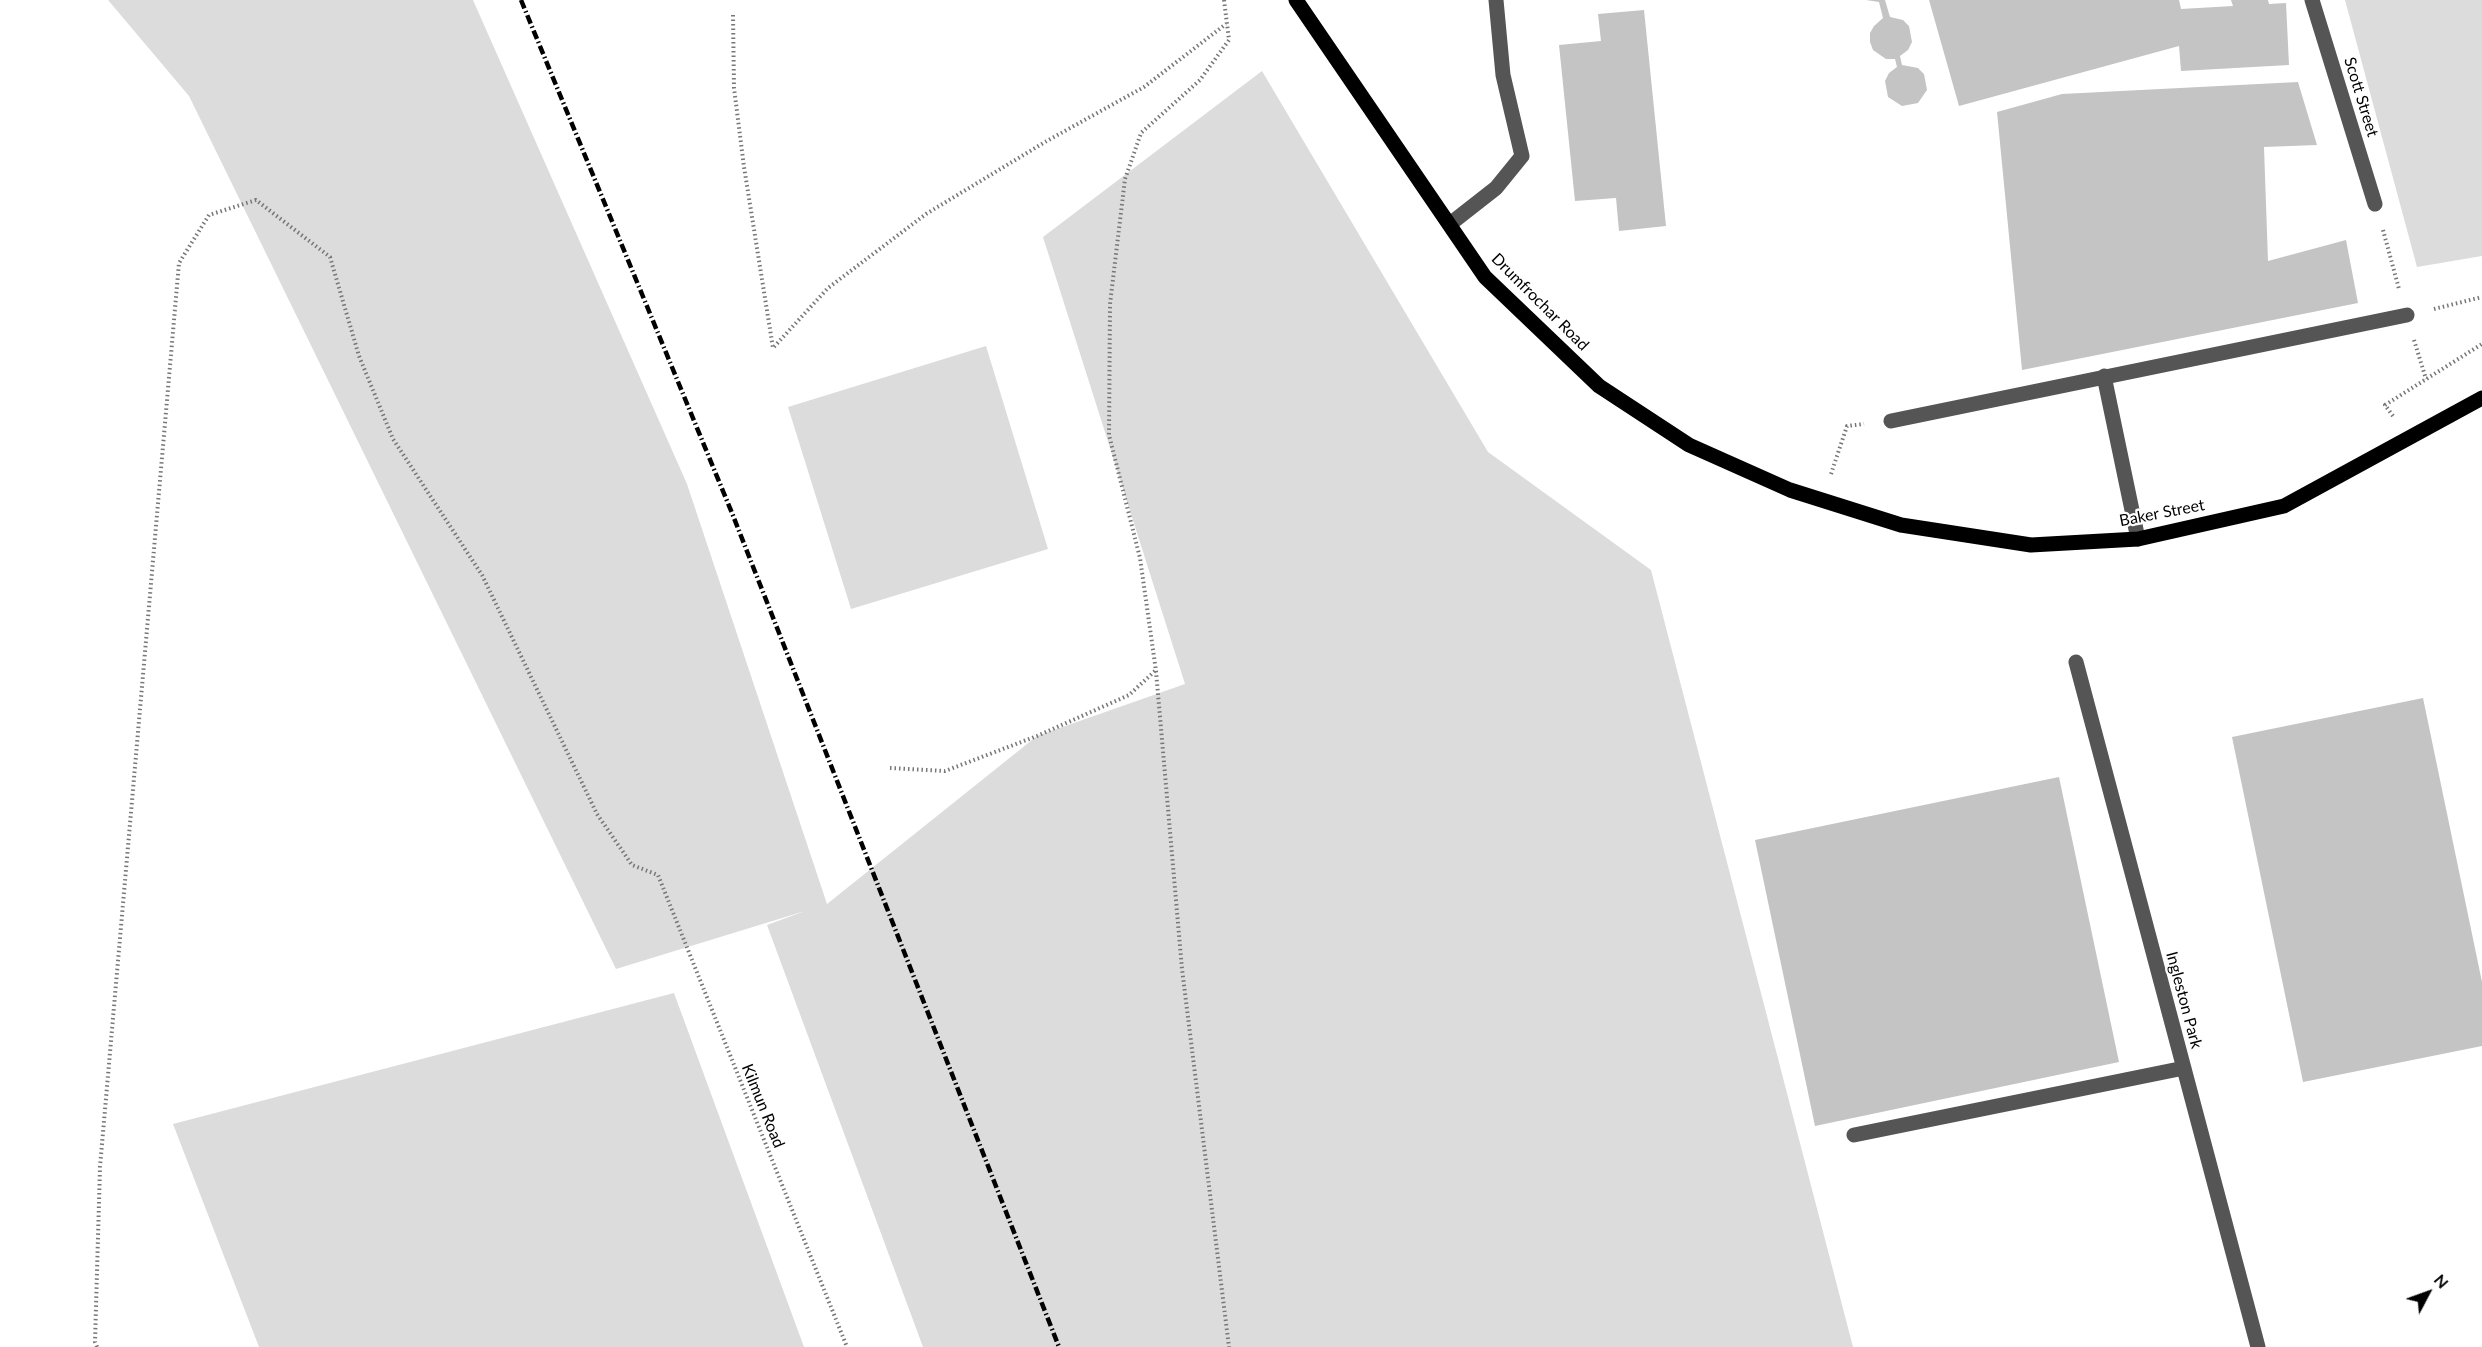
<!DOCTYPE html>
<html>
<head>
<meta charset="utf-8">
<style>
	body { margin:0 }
	#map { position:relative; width:2482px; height:1347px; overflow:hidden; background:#fff; font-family:Lato,sans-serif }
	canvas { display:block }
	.north { position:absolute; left:2398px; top:1263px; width:60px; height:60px; -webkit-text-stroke:4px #fff; paint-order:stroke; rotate:49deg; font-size:16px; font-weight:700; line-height:24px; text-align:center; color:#000 }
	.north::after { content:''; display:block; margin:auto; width:21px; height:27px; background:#000; clip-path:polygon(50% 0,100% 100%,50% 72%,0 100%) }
</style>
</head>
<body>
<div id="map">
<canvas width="2482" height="1347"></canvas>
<div class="north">N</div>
</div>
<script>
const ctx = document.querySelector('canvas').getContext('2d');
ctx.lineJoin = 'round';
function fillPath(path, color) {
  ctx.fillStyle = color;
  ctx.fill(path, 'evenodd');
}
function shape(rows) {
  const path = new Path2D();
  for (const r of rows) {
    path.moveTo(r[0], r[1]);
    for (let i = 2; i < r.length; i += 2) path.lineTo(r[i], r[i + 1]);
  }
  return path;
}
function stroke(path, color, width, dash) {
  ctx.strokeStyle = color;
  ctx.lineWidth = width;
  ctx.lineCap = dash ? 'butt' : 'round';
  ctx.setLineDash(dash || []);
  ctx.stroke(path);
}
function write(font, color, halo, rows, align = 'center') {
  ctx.font = font + ' Lato,sans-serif';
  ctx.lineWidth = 4.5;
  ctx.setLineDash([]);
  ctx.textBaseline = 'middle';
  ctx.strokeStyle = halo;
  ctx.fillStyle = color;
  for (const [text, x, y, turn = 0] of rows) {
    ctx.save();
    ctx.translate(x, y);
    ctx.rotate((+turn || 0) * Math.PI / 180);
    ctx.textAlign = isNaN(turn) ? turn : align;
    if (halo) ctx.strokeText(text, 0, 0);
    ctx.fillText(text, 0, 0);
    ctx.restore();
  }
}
const green = shape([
	[108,0,473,0,687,484,827,904,1037,736,1185,684,1043,237,1262,71,1488,452,1651,570,1853,1347,923,1347,767,925,805,911,616,969,189,96],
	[2345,0,2482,0,2482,256,2417,267],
	[986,346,1048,549,851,609,788,407],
	[674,993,804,1347,259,1347,173,1124]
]);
const building = shape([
	[1866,0,1885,0,1890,17,1903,20,1909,26,1912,42,1908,50,1900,56,1902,65,1918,68,1924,74,1927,90,1918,103,1902,106,1888,97,1885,81,1889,73,1897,67,1895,59,1886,59,1873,50,1870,42,1870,33,1874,26,1883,18,1879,2],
	[1929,0,2179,0,2181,9,2233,6,2231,0,2268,0,2269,4,2286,3,2289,65,2181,71,2179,46,1959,106],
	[1644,10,1666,226,1619,231,1616,198,1575,201,1559,45,1601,41,1598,14],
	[2298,82,2317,145,2264,147,2268,261,2346,240,2358,303,2022,370,1997,112,2062,94],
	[2423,698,2482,982,2482,1046,2303,1082,2232,737],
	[2059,777,2119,1062,1815,1126,1755,840]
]);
const path = shape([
	[1224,0,1229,40,1200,80,1141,133,1125,179,1110,304,1109,435,1140,558,1156,671,1182,969,1229,1347],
	[733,15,734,88,744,167,773,348,828,288,926,214,1045,142,1144,87,1226,24],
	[2383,230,2399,289],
	[2434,309,2482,297],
	[2414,340,2426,379],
	[2393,416,2385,405,2482,344],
	[1831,474,1847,426,1864,424],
	[890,768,945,771,1037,736,1129,695,1155,671],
	[97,1347,95,1342,100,1167,179,263,209,215,256,200,330,257,359,356,393,439,482,575,597,814,632,865,658,875,847,1347]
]);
const minor = shape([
	[2312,0,2375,204],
	[1450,224,1496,188,1522,156,1503,75,1496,0],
	[2104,376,2138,539],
	[1891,421,2407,315],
	[2076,662,2258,1347],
	[1854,1135,2184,1068]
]);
const major = shape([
	[1296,0,1485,277,1599,386,1689,445,1790,490,1901,525,2031,545,2138,539,2284,506,2482,398]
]);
const rail = shape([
	[521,0,732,513,1059,1347]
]);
const streetNames = [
	["Scott Street",2361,97,73],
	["Drumfrochar Road",1540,302,45],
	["Baker Street",2162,513,-11],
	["Ingleston Park",2184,1000,75],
	["Kilmun Road",763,1106,68]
];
fillPath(green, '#dcdcdc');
fillPath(building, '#c4c4c4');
stroke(path, '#777', 4, [1.5, 3]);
stroke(minor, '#555', 15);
stroke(major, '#000', 15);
stroke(rail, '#000', 4.5, [9, 3, 1.5, 3]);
write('16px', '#000', '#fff', streetNames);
</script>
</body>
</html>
